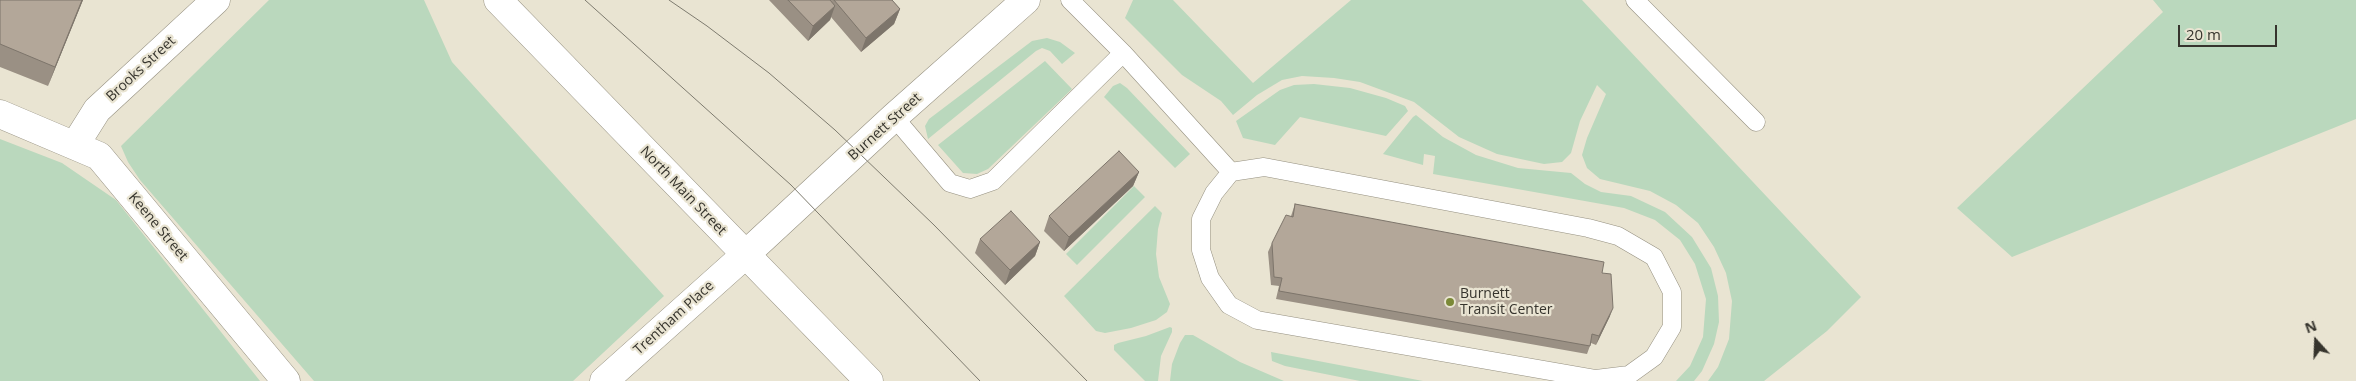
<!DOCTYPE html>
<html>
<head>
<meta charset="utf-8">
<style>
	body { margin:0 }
	#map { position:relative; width:2356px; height:381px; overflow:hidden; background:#e9e4d2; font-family:"Open Sans",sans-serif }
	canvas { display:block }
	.north { position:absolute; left:2291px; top:316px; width:50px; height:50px; -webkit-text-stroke:4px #e9e4d2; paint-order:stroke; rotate:340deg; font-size:14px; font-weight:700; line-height:20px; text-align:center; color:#36342d }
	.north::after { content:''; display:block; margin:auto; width:18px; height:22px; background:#36342d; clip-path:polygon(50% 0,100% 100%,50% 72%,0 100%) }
	.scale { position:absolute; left:2178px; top:25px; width:99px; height:22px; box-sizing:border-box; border:2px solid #36342d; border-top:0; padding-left:6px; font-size:15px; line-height:18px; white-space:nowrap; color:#36342d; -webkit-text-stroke:4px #e9e4d2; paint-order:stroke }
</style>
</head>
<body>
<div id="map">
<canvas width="2356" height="381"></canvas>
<div class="north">N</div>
<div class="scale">20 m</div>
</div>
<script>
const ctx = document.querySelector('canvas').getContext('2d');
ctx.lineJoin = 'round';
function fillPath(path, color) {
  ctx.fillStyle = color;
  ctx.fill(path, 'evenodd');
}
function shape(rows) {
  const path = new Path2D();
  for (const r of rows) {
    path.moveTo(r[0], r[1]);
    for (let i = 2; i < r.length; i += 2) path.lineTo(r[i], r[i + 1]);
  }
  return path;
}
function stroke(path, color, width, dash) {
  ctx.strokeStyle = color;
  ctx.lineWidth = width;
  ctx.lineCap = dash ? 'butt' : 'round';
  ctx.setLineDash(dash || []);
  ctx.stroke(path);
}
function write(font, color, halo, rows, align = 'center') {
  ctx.font = font + ' "Open Sans",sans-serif';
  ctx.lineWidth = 4.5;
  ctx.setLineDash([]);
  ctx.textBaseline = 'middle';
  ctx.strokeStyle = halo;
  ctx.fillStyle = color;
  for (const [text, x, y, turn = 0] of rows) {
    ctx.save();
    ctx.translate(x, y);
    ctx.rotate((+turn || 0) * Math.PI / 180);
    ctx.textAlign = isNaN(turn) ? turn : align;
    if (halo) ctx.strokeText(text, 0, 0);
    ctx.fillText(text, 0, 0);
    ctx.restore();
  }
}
const green = shape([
	[269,0,424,0,452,62,664,296,573,381,314,381,140,180,128,162,121,146],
	[1133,0,1173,0,1253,83,1351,0,1582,0,1861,297,1827,331,1764,381,1708,381,1718,367,1729,339,1732,301,1726,273,1714,247,1698,223,1676,205,1650,191,1600,179,1587,168,1582,155,1587,138,1606,94,1597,85,1580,121,1571,153,1562,162,1544,164,1497,154,1459,137,1414,102,1360,82,1334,78,1302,76,1282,80,1257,95,1233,115,1221,101,1182,75,1125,18],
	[2153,0,2356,0,2356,119,2012,257,1957,208,2163,12],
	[1047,38,1060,42,1075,53,1062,64,1050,51,1042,48,1036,51,928,139,925,126,929,119,1032,41],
	[1045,61,1072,89,988,169,977,174,963,173,938,145],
	[1120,83,1127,88,1190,154,1175,168,1104,97,1113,86],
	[1314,84,1350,88,1386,98,1405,106,1408,111,1386,136,1300,117,1275,145,1243,138,1236,121,1280,90,1294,85],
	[1416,115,1443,137,1476,155,1518,168,1571,173,1585,184,1601,192,1631,196,1665,212,1692,237,1711,268,1718,296,1719,322,1714,344,1702,371,1694,381,1676,381,1690,366,1703,337,1706,299,1695,264,1680,240,1655,220,1624,208,1433,174,1435,156,1424,154,1423,165,1383,154,1413,117],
	[0,139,62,163,116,200,260,381,0,381],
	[1134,186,1145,197,1077,265,1066,254],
	[1155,206,1162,213,1158,229,1156,254,1159,277,1170,304,1167,312,1156,320,1131,328,1105,333,1096,331,1064,296],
	[1170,327,1172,328,1172,332,1161,356,1158,381,1145,381,1114,350,1114,345,1118,343,1146,336],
	[1185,335,1193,335,1240,362,1284,381,1170,381,1172,364,1180,343],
	[1271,352,1423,381,1360,381,1285,366,1272,361]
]);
const lane = shape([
	[1070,0,1123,53,1231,172],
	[1635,0,1756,122],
	[894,117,950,183,970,189,993,181,1123,53],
	[1264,167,1588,228,1618,236,1654,257,1672,292,1672,327,1654,357,1629,375,1596,379,1257,320,1229,305,1210,278,1201,250,1201,219,1214,193,1231,172,1264,167]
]);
const street = shape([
	[0,114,99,156,286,381],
	[75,145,97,110,216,0],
	[604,381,745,255]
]);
const secondary = shape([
	[498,0,869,381],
	[745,255,894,117,1026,0]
]);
const tram = shape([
	[585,0,791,185,980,381],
	[669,0,707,26,769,73,835,130,934,225,1087,381]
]);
const wall = shape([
	[0,0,83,0,48,86,0,67],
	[769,0,892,0,900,9,894,24,861,52,831,17,830,20,808,41],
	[1139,172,1133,186,1064,251,1044,231,1049,216],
	[1295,204,1602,273,1610,316,1596,345,1591,343,1587,354,1276,299,1279,286,1271,285,1268,252,1272,243,1291,216],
	[980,239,1040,242,1035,256,1005,285,975,253]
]);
const shadedWall = shape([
	[82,0,83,0,48,86,55,67],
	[835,6,830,20,808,41,813,26],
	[900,9,894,24,861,52,866,38],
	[1139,172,1133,186,1064,251,1069,237],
	[1040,242,1035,256,1005,285,1010,270],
	[1613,308,1610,316,1596,345,1599,336]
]);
const building = shape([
	[0,0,82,0,55,67,0,44,0,0],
	[788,0,830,0,835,6,813,26,788,0],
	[834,0,892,0,900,9,866,38,834,0],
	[1119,151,1139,172,1069,237,1049,216,1119,151],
	[1295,204,1604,262,1602,273,1611,274,1613,308,1599,336,1592,334,1590,346,1279,291,1282,278,1274,277,1272,243,1286,215,1293,217,1295,204],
	[1011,211,1040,242,1010,270,980,239,1011,211]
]);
const markers = [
	[1450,302,5,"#7b8937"]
];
const streetNames = [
	["Brooks Street",141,69,-43],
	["Burnett Street",885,127,-42],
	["North Main Street",683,191,46],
	["Keene Street",158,227,50],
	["Trentham Place",674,318,-42]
];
const poiNames = [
	["Burnett",1460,294],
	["Transit Center",1460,310]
];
fillPath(green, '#bad8bd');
stroke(lane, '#959080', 19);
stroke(street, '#959080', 29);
stroke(secondary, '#959080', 29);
stroke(lane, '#fff', 18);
stroke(street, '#fff', 28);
stroke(secondary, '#fff', 28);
stroke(tram, '#7e7b6f', 1);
fillPath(wall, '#9a9084');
fillPath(shadedWall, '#7d756b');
fillPath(building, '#b3a799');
stroke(building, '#7d756b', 1);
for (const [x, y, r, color] of markers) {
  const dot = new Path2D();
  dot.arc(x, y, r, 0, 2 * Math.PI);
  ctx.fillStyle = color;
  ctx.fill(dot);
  stroke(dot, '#e9e4d2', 2);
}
write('14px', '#36342d', '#e9e4d2', streetNames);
write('14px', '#36342d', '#e9e4d2', poiNames, 'left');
</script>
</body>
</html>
